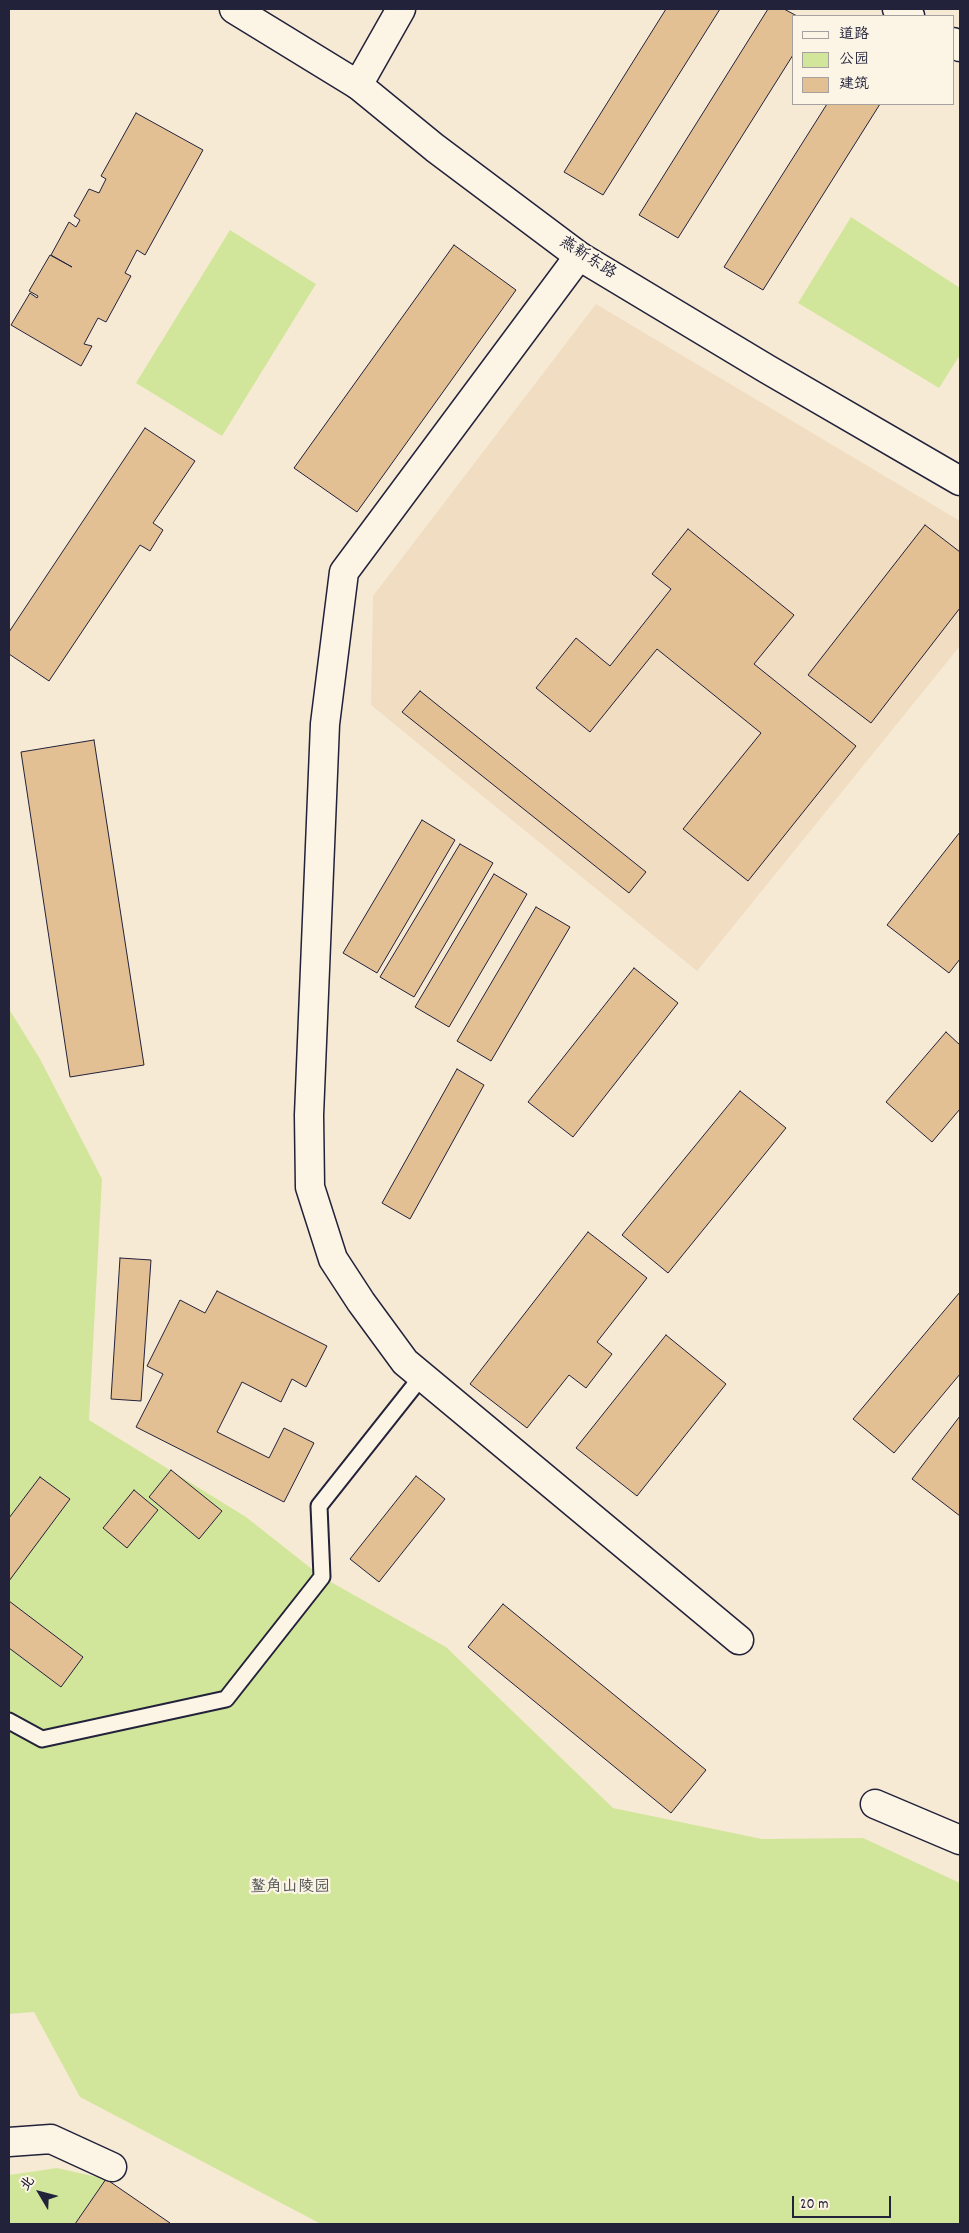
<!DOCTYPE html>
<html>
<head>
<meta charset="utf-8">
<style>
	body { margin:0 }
	#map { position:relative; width:969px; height:2233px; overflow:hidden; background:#f7ead5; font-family:Dekko,"LXGW WenKai TC",sans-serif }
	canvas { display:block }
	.frame { position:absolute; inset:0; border:10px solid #22223b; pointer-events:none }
	.legend { position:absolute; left:792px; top:15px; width:162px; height:90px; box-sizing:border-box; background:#fcf5e5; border:1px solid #a5a1a1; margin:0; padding:6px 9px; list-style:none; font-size:15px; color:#22223b }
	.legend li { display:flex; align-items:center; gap:10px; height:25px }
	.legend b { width:25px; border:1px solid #a5a1a1 }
	.north { position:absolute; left:15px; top:2168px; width:50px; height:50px; -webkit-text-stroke:4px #fcf5e5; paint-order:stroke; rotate:307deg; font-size:14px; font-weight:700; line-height:20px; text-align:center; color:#22223b }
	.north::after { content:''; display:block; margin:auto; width:18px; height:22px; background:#22223b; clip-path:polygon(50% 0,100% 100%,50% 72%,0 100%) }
	.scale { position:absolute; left:792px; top:2196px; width:99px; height:22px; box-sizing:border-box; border:2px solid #22223b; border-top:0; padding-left:6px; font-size:15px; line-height:18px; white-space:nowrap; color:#22223b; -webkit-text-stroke:4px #fcf5e5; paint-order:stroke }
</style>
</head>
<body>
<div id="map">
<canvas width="969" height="2233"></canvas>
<div class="frame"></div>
<ul class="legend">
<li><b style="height:6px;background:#fcf5e5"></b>道路</li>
<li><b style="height:14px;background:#d2e69b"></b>公园</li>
<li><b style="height:14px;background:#e3bf94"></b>建筑</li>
</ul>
<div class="north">北</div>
<div class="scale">20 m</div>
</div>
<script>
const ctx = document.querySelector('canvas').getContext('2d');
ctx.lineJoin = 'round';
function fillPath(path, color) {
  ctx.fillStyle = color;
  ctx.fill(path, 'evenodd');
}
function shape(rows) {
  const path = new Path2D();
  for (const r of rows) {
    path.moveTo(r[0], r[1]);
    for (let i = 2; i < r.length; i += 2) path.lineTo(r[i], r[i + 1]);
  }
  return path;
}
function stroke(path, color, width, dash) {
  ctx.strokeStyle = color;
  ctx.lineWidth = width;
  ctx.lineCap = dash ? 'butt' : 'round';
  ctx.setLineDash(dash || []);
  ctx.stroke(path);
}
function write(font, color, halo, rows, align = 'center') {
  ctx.font = font + ' Dekko,"LXGW WenKai TC",sans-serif';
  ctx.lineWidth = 4.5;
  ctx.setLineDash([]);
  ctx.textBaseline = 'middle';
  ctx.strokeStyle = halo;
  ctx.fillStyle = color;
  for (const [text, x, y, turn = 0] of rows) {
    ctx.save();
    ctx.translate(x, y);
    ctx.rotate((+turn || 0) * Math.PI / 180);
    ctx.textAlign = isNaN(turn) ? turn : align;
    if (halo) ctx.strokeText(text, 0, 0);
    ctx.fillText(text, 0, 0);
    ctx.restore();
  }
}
const built = shape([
	[596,304,960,521,960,646,697,971,371,705,373,596]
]);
const green = shape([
	[851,217,960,288,960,355,939,388,798,303],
	[230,230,316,284,222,436,136,383],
	[9,1009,40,1059,102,1179,89,1420,246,1517,322,1577,446,1647,613,1808,762,1839,863,1838,960,1883,960,2224,321,2224,80,2097,34,2012,9,2014],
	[57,2168,106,2179,75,2224,9,2224,9,2175]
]);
const building = shape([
	[666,9,720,9,603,195,564,172,666,9],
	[768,9,784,9,797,16,793,16,793,55,678,238,639,215,768,9],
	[827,104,880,104,763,290,724,267,827,104],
	[136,113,203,150,145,255,137,250,125,273,131,276,106,322,98,318,84,344,92,346,81,366,11,325,30,293,37,298,38,296,29,291,50,255,72,267,51,255,69,222,76,227,80,220,74,216,89,189,99,193,106,179,101,176,136,113],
	[454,245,516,290,357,512,294,468,454,245],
	[145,428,195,461,153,523,163,530,150,551,140,545,49,681,9,654,9,632,145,428],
	[925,525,960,552,960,608,871,723,808,675,925,525],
	[688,529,794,615,754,664,856,746,748,881,683,829,761,733,657,649,590,732,536,688,576,638,610,666,671,589,652,574,688,529],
	[420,691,646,872,629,893,402,712,420,691],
	[94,740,144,1065,70,1077,21,752,94,740],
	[422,820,455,840,377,973,343,953,422,820],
	[960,832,960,959,949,973,887,925,960,832],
	[460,844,493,863,414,997,380,977,460,844],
	[494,874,527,894,449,1027,415,1007,494,874],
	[536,907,570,927,491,1061,457,1041,536,907],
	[634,968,678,1003,573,1137,528,1102,634,968],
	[946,1032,960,1045,960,1109,932,1142,886,1102,946,1032],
	[457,1069,484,1085,410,1219,382,1203,457,1069],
	[740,1091,786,1128,668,1273,622,1235,740,1091],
	[588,1232,647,1278,597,1342,612,1354,586,1388,569,1375,527,1428,470,1384,588,1232],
	[120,1258,151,1260,141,1401,111,1399,120,1258],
	[217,1291,327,1346,306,1387,292,1379,281,1402,242,1382,217,1432,269,1458,284,1428,314,1443,284,1502,136,1427,163,1374,147,1366,180,1300,205,1313,217,1291],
	[960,1292,960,1374,894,1453,853,1419,960,1292],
	[666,1335,726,1384,637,1496,576,1448,666,1335],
	[960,1416,960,1516,912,1479,960,1416],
	[171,1470,222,1511,199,1539,149,1497,171,1470],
	[416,1476,445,1499,379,1582,350,1559,416,1476],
	[40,1477,70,1499,9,1581,9,1518,40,1477],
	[134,1490,158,1510,127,1548,103,1528,134,1490],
	[9,1601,83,1657,61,1687,9,1648,9,1601],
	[503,1604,706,1770,671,1813,468,1647,503,1604],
	[106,2179,170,2223,170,2224,75,2224,106,2179]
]);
const service = shape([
	[9,1721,42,1739,226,1699,322,1577,319,1506,422,1376]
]);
const minor = shape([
	[897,9,910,16],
	[953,42,960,47],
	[358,85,401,9],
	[579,256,344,572,325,724,309,1115,310,1187,333,1259,361,1302,405,1362,739,1640],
	[875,1804,960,1840],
	[9,2142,51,2139,112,2167]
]);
const tertiary = shape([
	[234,9,358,85,435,148,579,256,767,369,960,481]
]);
const streetNames = [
	["燕新东路",587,259,33]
];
const parkNames = [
	["鳌角山陵园",290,1889]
];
fillPath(built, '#f1ddc2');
fillPath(green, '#d2e69b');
fillPath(building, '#e3bf94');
stroke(building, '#22223b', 1);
stroke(service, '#22223b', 19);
stroke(minor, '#22223b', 31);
stroke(tertiary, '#22223b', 31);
stroke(service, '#fcf5e5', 15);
stroke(minor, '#fcf5e5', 28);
stroke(tertiary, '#fcf5e5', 28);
write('16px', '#22223b', '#fcf5e5', streetNames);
write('16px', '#4e5353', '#fcf5e5', parkNames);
</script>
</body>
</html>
